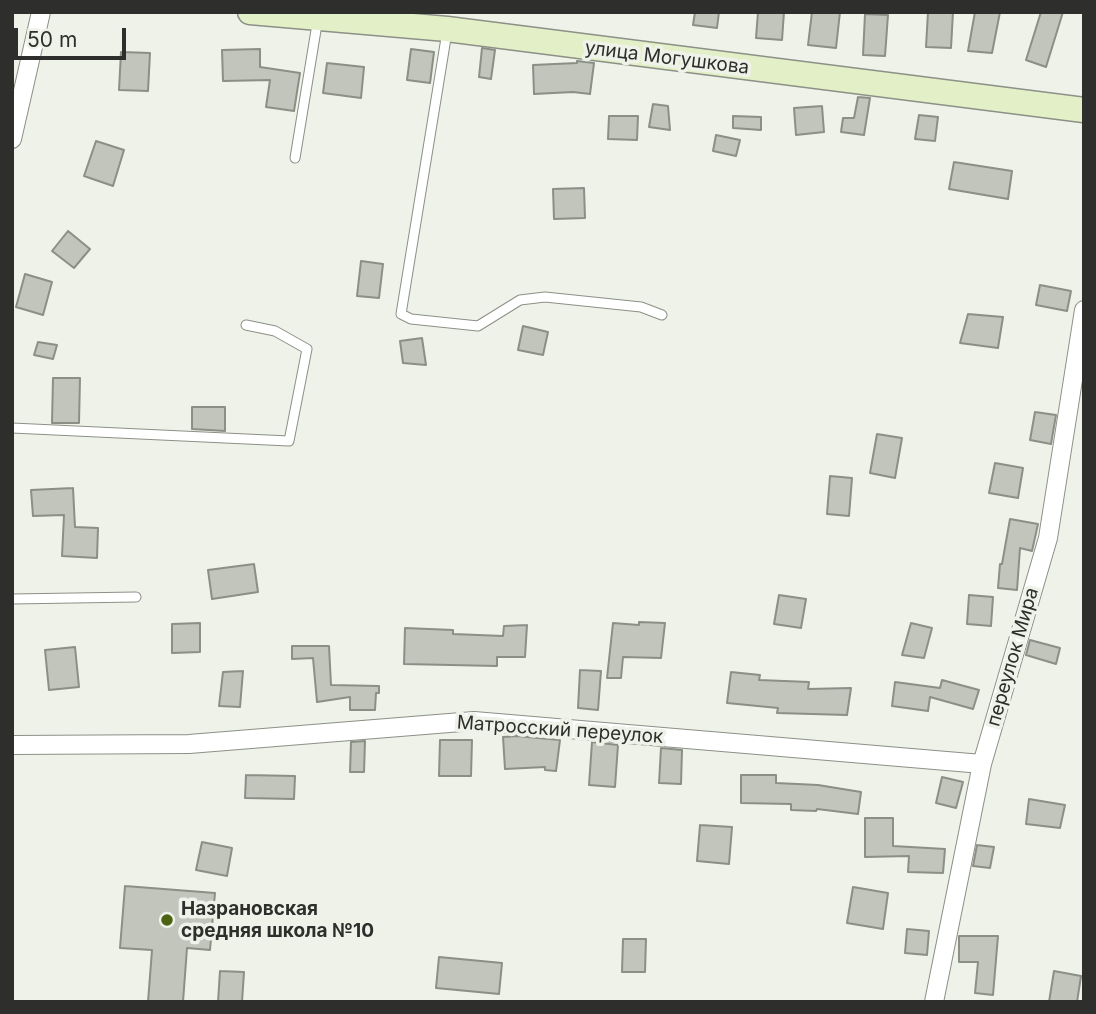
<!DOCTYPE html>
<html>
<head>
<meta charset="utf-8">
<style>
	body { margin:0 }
	#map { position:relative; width:1096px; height:1014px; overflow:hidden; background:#eef2e8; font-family:Inter,sans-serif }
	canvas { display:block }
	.frame { position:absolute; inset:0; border:14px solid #2e2f2c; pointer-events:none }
	.scale { position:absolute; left:14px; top:28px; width:112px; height:32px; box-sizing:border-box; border:4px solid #2e2f2c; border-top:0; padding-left:9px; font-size:21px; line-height:24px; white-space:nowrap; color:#2e2f2c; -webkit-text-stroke:5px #eef2e8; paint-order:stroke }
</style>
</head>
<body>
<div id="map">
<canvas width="1096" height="1014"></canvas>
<div class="frame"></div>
<div class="scale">50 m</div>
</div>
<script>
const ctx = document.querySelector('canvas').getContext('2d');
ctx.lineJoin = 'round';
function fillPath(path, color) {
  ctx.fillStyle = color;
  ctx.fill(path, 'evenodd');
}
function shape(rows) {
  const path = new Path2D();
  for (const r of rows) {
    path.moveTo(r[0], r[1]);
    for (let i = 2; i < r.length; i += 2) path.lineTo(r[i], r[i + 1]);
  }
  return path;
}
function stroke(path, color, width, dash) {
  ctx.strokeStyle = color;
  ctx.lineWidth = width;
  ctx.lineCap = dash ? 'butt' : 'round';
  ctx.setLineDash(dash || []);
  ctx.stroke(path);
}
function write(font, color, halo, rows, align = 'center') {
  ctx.font = font + ' Inter,sans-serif';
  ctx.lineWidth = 7;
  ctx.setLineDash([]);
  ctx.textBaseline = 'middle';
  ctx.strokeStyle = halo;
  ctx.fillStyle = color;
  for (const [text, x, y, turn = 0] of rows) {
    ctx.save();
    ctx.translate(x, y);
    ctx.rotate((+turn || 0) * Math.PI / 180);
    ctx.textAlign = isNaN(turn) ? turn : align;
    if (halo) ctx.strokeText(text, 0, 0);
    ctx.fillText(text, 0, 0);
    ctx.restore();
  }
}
const building = shape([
	[695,12,719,12,717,28,693,25,695,12],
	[758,12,784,12,782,40,756,38,758,12],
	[812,12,840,12,836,48,808,45,812,12],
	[928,12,953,12,951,48,926,47,928,12],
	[975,12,1000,12,992,53,968,51,975,12],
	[1041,12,1063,12,1046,67,1026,60,1041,12],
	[865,14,888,15,885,56,863,55,865,14],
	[482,48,495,50,491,79,479,77,482,48],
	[260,49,260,67,300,73,294,111,266,107,270,80,223,81,222,50,260,49],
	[411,49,434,52,430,83,407,80,411,49],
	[121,52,150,53,148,91,119,90,121,52],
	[577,61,594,63,590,94,573,92,534,94,533,65,577,63,577,61],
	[327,63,364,67,361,98,323,93,327,63],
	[858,97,870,98,864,135,841,132,843,118,854,118,858,97],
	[653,104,668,106,670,130,649,127,653,104],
	[822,106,824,132,796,135,794,108,822,106],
	[919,115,938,117,935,141,915,139,919,115],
	[609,116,638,116,637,140,608,139,609,116],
	[733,116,761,117,761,130,733,128,733,116],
	[716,135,740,140,736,156,713,151,716,135],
	[96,141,124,150,113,186,84,176,96,141],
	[954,162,1012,171,1008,199,949,189,954,162],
	[584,188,585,218,554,219,553,189,584,188],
	[68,231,90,249,74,268,52,251,68,231],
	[361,261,383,264,379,298,357,296,361,261],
	[25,274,52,282,43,315,16,307,25,274],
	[1040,285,1071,291,1067,311,1036,305,1040,285],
	[968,314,1003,317,998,348,960,343,968,314],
	[523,326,548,332,543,355,518,350,523,326],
	[422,338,426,365,403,363,400,341,422,338],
	[38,342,57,345,53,359,34,355,38,342],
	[53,378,80,378,79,423,52,423,53,378],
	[192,407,225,407,225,431,192,429,192,407],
	[1035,412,1056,415,1051,444,1030,440,1035,412],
	[877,434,902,438,895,478,870,473,877,434],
	[995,463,1023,468,1018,498,989,493,995,463],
	[830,476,852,478,849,516,827,514,830,476],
	[73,488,75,527,98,528,97,558,62,556,64,515,33,516,31,490,73,488],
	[1010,519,1038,524,1032,551,1020,548,1017,590,998,588,1000,564,1002,564,1010,519],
	[254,564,258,592,212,599,208,570,254,564],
	[779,595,806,599,801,628,774,624,779,595],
	[969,595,993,597,991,626,967,624,969,595],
	[639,622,665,623,661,658,623,657,621,678,607,678,613,623,639,625,639,622],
	[200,623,200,652,172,653,172,624,200,623],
	[911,623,932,628,924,658,902,655,911,623],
	[527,625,525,657,497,657,497,666,404,664,405,628,453,630,453,634,503,636,504,626,527,625],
	[1030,640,1060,648,1056,664,1026,655,1030,640],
	[292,646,329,646,331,685,379,686,379,693,376,693,375,710,350,710,350,697,317,702,313,658,292,659,292,646],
	[75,647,79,687,49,690,45,650,75,647],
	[580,670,601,671,598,710,578,708,580,670],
	[243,671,240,707,219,706,223,672,243,671],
	[731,672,760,675,759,680,809,682,808,689,851,688,847,715,777,713,778,708,727,703,731,672],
	[942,680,979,690,973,709,930,697,928,711,892,706,895,682,940,688,942,680],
	[517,736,560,740,556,771,545,770,545,767,505,769,503,737,517,736],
	[440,740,472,740,471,776,439,776,440,740],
	[365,741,364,772,350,772,351,742,365,741],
	[592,742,618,745,615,787,589,785,592,742],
	[661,748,682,750,681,784,659,783,661,748],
	[246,775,295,776,294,799,245,798,246,775],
	[741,775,776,775,776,783,818,785,861,792,858,814,817,809,816,811,791,810,791,804,741,803,741,775],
	[942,777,963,782,956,808,936,803,942,777],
	[1029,799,1065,805,1060,828,1026,824,1029,799],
	[865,818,893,818,893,846,945,849,943,873,908,872,909,856,865,857,865,818],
	[700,825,732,827,729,864,697,861,700,825],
	[202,842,232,848,227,876,196,870,202,842],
	[977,845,994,847,990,868,973,866,977,845],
	[125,886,215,893,210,950,187,948,183,1002,148,1002,152,950,120,948,125,886],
	[853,887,888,893,883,929,847,923,853,887],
	[907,929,929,931,927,955,905,953,907,929],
	[959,936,998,936,993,995,975,993,978,962,959,962,959,936],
	[623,939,646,939,645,972,622,972,623,939],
	[439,957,502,963,499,994,436,988,439,957],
	[220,971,244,972,242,1002,218,1002,220,971],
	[1054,971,1081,976,1077,1002,1049,1002,1054,971]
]);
const lane = shape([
	[447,32,401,314,411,319,478,326,520,300,545,297,641,307,662,315],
	[295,158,318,18],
	[12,428,289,441,307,349,275,331,246,325],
	[12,599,136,597]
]);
const street = shape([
	[12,139,41,12],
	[12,745,189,744,474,721,982,764],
	[934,1002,982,764,1048,538,1084,310]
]);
const secondary = shape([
	[250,12,447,29,1084,110]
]);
const markers = [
	[167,920,7,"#4c6412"]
];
const streetNames = [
	["улица Могушкова",667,58,7],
	["переулок Мира",1013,657,-74],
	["Матросский переулок",560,730,4]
];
const poiNames = [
	["Назрановская",181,909],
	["средняя школа №10",181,931]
];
fillPath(building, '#c1c5bc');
stroke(building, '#8b8f86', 2);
stroke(lane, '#8c9087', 11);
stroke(street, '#8c9087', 20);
stroke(secondary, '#8c9087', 27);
stroke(lane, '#fff', 9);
stroke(street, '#fff', 18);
stroke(secondary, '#e3f0c7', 24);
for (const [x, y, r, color] of markers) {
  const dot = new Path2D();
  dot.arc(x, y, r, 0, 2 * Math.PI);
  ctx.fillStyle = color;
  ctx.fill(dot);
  stroke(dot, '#eef2e8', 2.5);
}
write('19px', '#2e2f2c', '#eef2e8', streetNames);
write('bold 19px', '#2e2f2c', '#eef2e8', poiNames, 'left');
</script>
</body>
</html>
